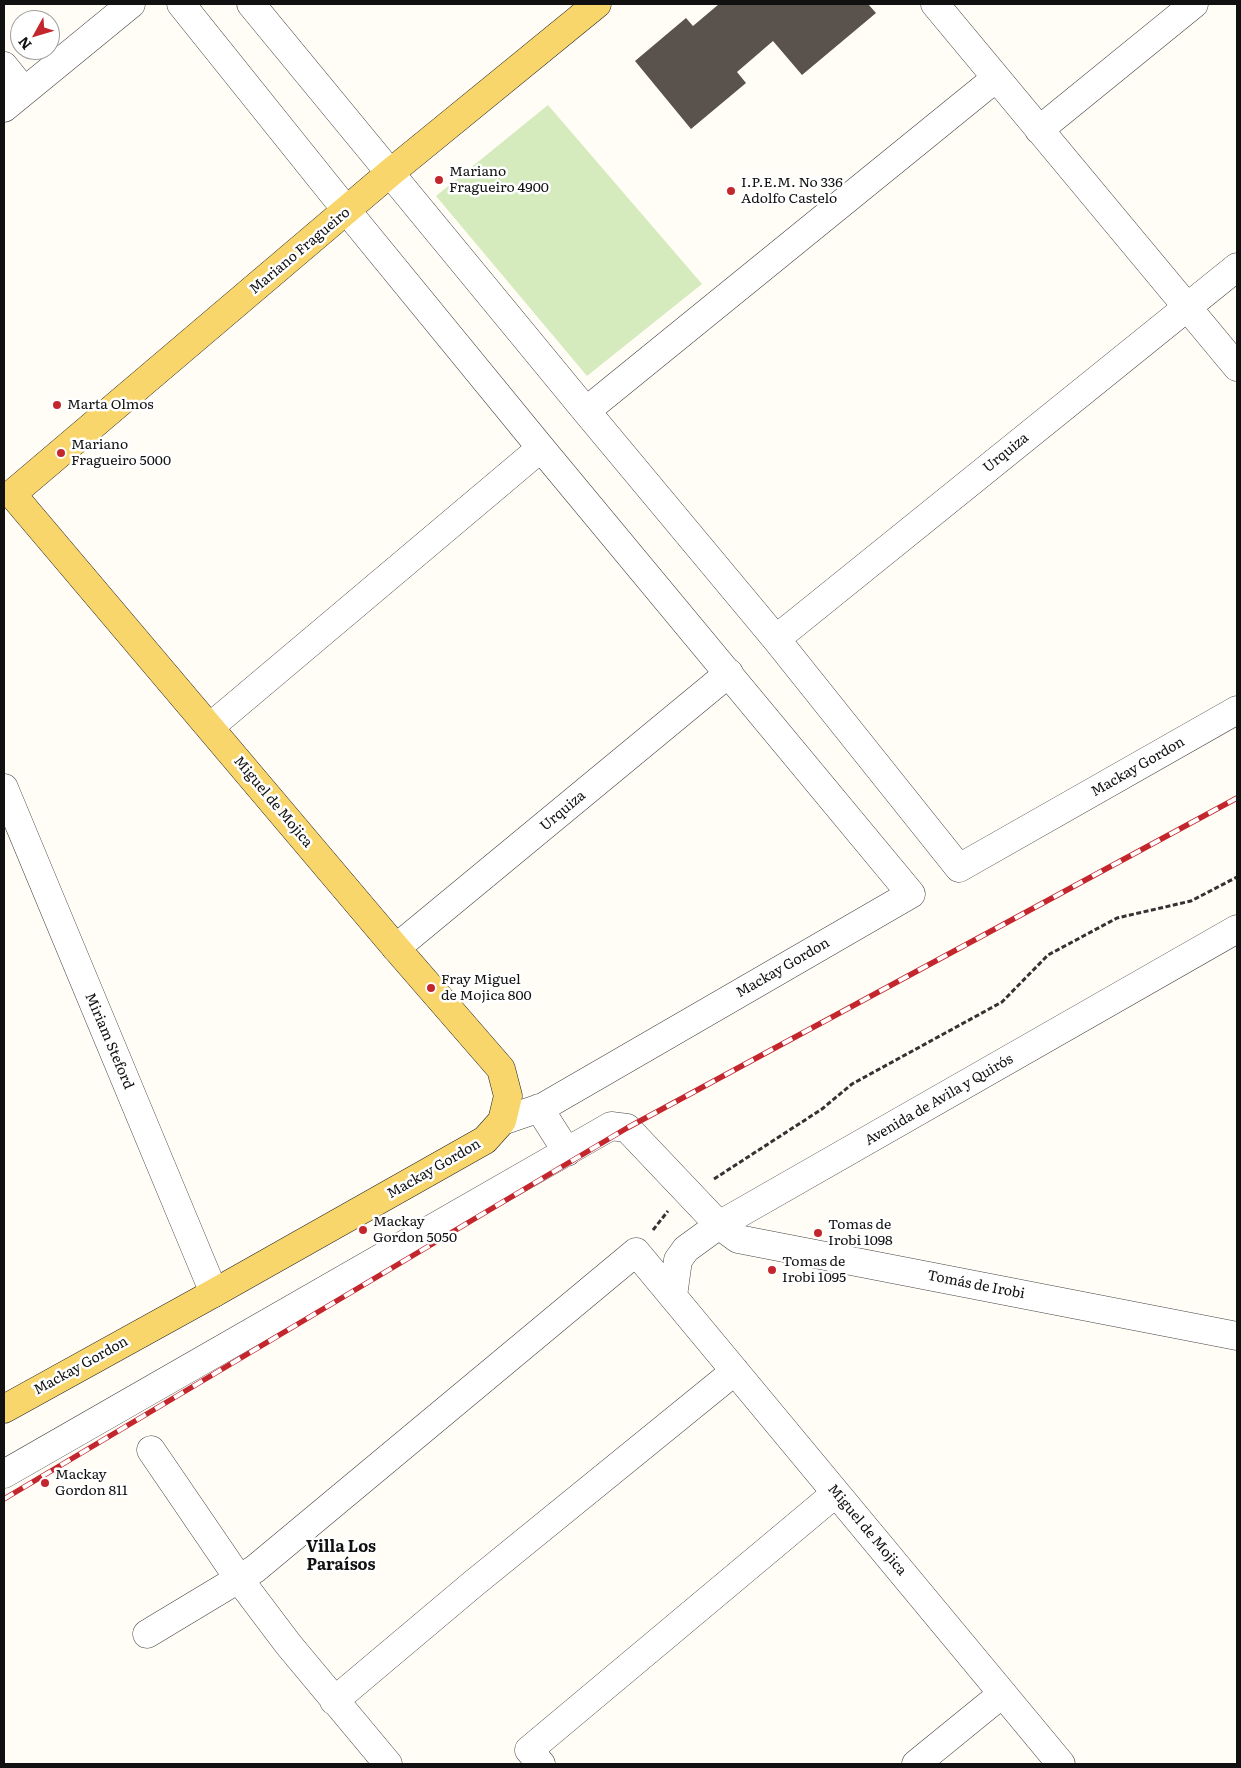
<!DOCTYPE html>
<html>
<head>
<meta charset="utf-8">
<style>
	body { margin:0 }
	#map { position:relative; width:1241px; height:1768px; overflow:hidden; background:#fffdf5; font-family:Literata,serif }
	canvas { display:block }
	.frame { position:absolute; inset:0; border:5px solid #111; pointer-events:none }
	.north { position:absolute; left:10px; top:10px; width:50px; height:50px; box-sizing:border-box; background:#fff; border:1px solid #a0a0a0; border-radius:50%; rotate:231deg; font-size:14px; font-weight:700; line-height:20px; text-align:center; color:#111 }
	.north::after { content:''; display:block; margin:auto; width:18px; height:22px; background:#c4262e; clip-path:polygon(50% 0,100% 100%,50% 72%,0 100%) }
</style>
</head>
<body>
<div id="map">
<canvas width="1241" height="1768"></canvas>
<div class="frame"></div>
<div class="north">N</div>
</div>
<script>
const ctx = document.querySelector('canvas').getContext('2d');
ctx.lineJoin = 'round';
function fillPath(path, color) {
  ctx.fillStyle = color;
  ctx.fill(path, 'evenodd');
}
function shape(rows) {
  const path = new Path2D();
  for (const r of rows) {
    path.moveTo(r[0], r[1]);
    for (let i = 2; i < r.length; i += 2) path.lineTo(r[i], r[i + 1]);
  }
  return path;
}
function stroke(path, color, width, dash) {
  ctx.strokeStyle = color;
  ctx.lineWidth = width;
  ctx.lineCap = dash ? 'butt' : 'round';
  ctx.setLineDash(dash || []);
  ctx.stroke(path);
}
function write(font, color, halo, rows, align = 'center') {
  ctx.font = font + ' Literata,serif';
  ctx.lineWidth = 5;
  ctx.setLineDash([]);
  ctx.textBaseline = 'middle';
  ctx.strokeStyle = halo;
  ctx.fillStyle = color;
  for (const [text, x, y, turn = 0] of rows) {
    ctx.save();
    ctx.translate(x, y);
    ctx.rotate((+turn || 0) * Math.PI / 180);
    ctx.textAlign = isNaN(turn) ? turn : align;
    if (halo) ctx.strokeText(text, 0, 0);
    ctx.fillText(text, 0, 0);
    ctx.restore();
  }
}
const green = shape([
	[548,105,702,284,587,376,436,196]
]);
const building = shape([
	[719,4,868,4,876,13,802,75,773,41,737,72,746,83,691,129,635,61,686,18,693,26]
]);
const path = shape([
	[714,1179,822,1109,852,1084,1002,1002,1048,955,1117,918,1191,901,1237,877],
	[653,1230,668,1211]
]);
const minor = shape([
	[181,4,347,211,541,448,911,894,543,1107,502,1121],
	[251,4,586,411,776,639,959,868,1237,710],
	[935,4,1237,367],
	[4,66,24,91],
	[4,108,131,4],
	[1039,130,1194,4],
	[586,411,996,78],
	[776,639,1237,267],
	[210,727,541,448],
	[4,788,214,1293],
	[396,948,729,673],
	[539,1108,567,1152],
	[673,1296,678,1260,686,1249,719,1225,1237,929],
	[151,1450,239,1579,288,1644,388,1764],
	[4,1474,611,1126,627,1128,719,1225,738,1239,1237,1336],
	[147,1634,255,1569,636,1252,1061,1764],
	[334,1701,473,1584,735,1371],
	[541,1764,529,1750,836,1493],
	[916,1764,1002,1694]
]);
const major = shape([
	[4,1409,214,1293,485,1140,502,1121,508,1096,501,1069,396,948,12,494,390,173,597,4]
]);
const rail = shape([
	[4,1499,627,1128,1237,798]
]);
const markers = [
	[439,180,5,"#c4262e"],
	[731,191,5,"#c4262e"],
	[57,405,5,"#c4262e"],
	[61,453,5,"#c4262e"],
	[431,988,5,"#c4262e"],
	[363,1230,5,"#c4262e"],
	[818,1233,5,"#c4262e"],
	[772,1270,5,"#c4262e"],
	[45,1483,5,"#c4262e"]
];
const poiNames = [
	["Mariano",449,172],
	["Fragueiro 4900",449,188],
	["I.P.E.M. No 336",741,183],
	["Adolfo Castelo",741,199],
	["Marta Olmos",67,405],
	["Mariano",71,445],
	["Fragueiro 5000",71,461],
	["Fray Miguel",441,980],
	["de Mojica 800",441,996],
	["Mackay",373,1222],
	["Gordon 5050",373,1238],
	["Tomas de",828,1225],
	["Irobi 1098",828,1241],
	["Tomas de",782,1262],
	["Irobi 1095",782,1278],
	["Mackay",55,1475],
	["Gordon 811",55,1491]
];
const streetNames = [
	["Mariano Fragueiro",300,251,-40],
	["Urquiza",1006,453,-39],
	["Mackay Gordon",1138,767,-30],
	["Miguel de Mojica",273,802,50],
	["Urquiza",563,811,-40],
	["Mackay Gordon",783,968,-30],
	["Miriam Steford",109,1041,67],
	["Avenida de Avila y Quirós",939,1100,-30],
	["Mackay Gordon",434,1169,-30],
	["Tomás de Irobi",976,1285,11],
	["Mackay Gordon",81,1366,-29],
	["Miguel de Mojica",867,1530,50]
];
const quarterNames = [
	["Villa Los",341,1547],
	["Paraísos",341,1565]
];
fillPath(green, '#d5ebbd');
fillPath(building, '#5a524d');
stroke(minor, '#444', 29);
stroke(major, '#222', 29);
stroke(path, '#333', 3, [5, 2.5]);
stroke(minor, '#fff', 28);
stroke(major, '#f9d66b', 28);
stroke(rail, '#c4262e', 5.5);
stroke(rail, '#fff', 4, [11]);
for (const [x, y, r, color] of markers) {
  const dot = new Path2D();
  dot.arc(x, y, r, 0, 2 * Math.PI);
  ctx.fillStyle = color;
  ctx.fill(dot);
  stroke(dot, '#fff', 2);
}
write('14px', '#111', '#fff', poiNames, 'left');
write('14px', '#111', '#fff', streetNames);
write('bold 16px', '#111', '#fff', quarterNames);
</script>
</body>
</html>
